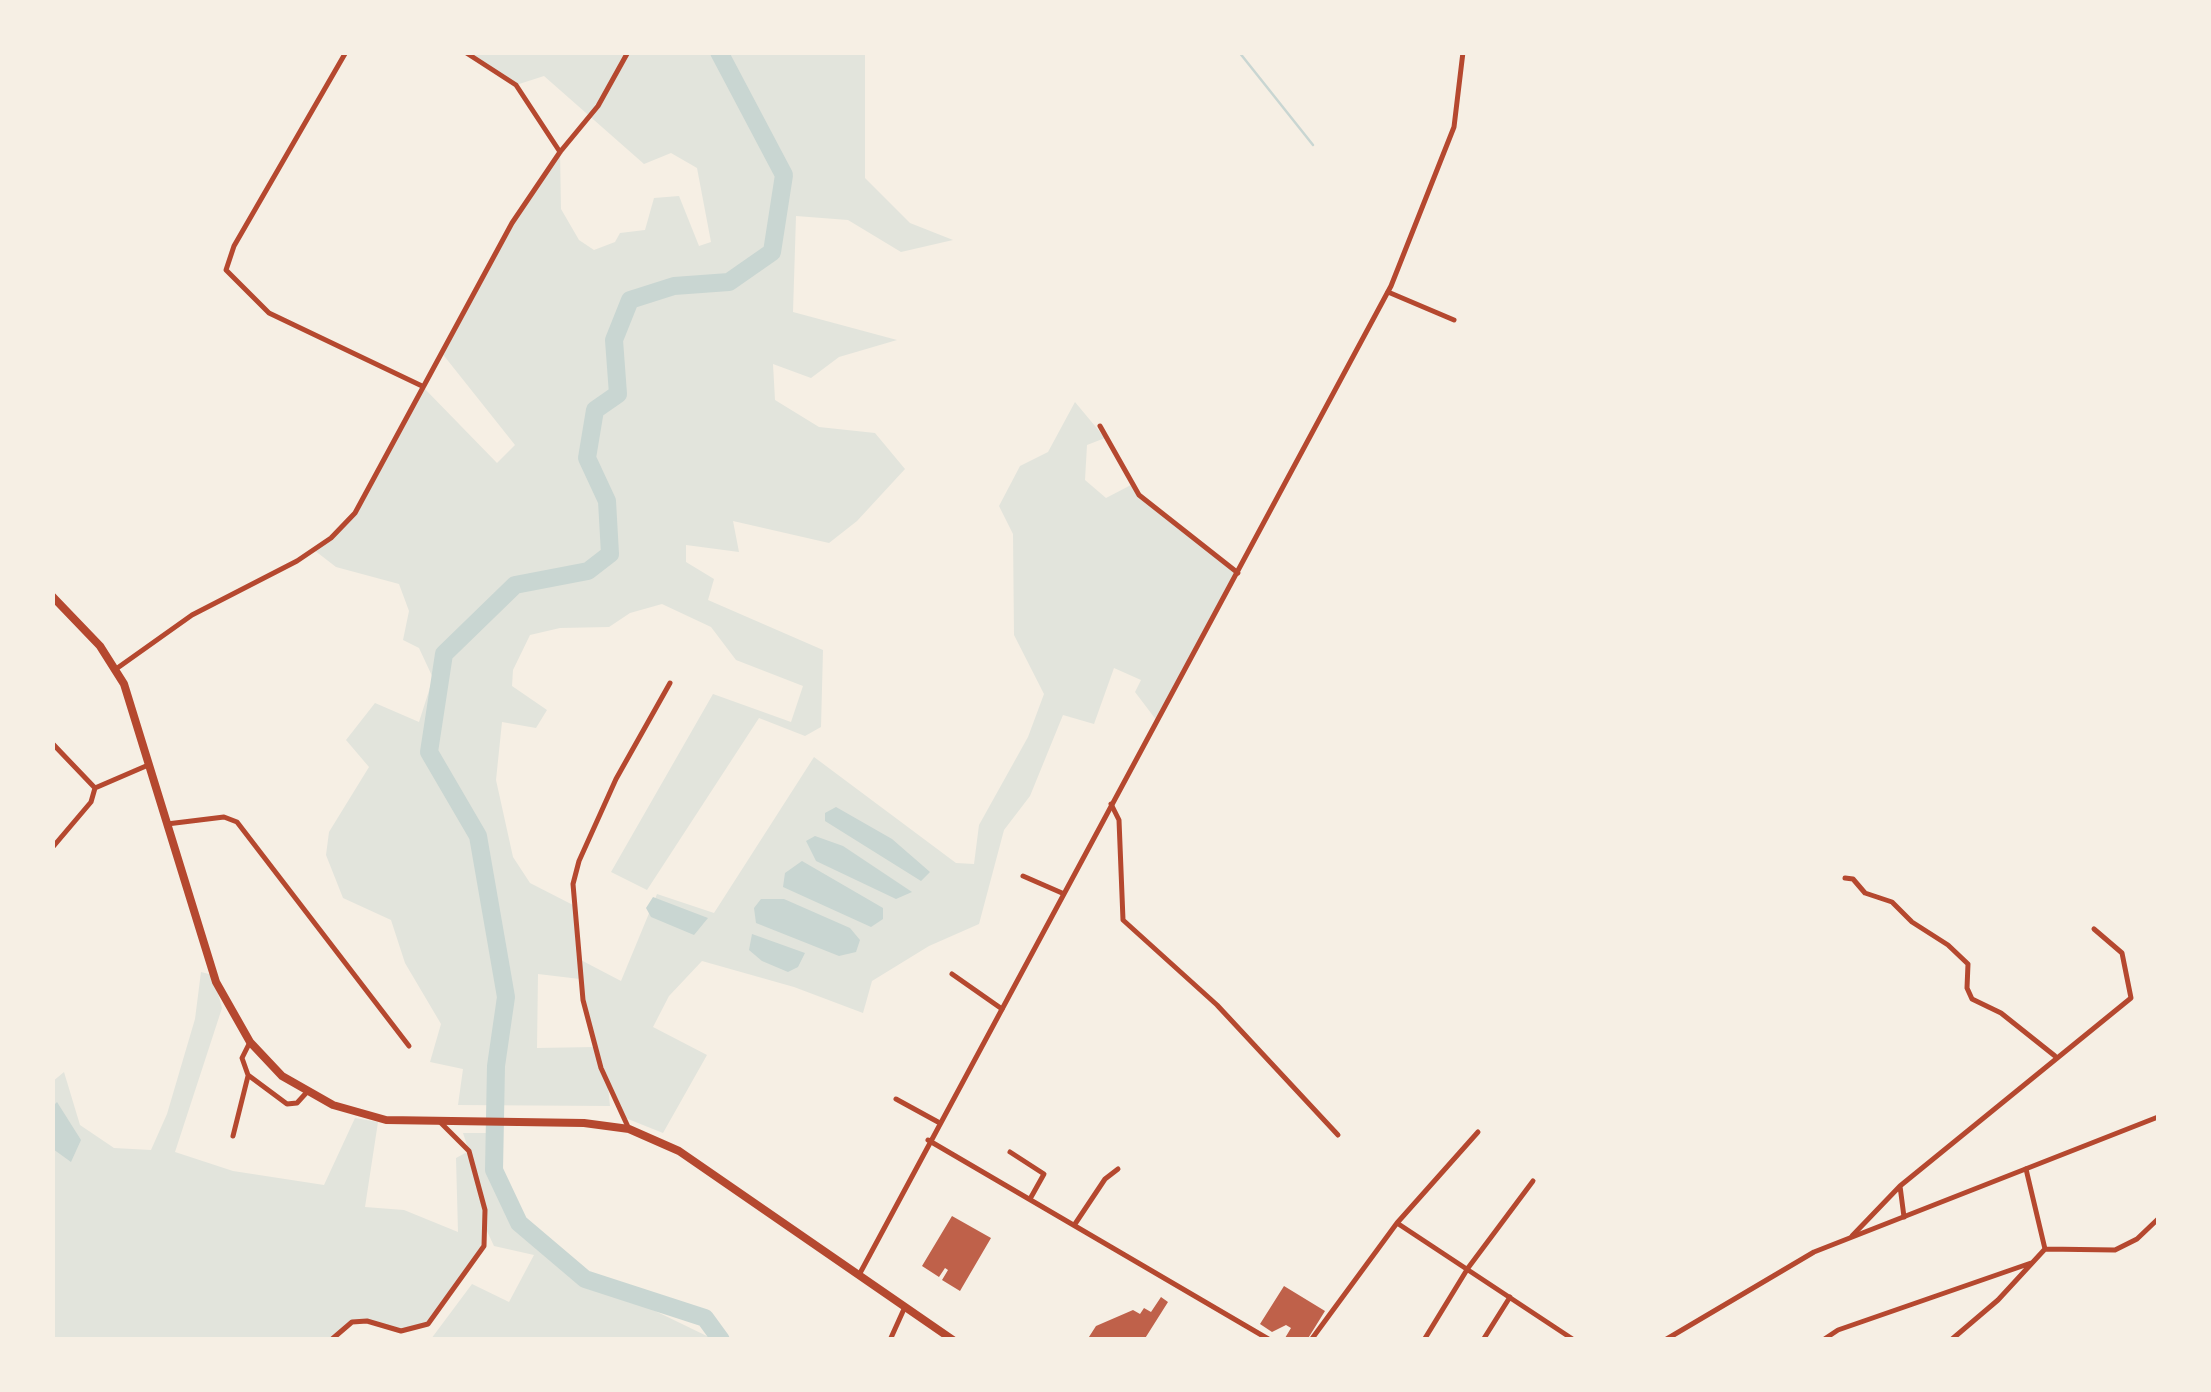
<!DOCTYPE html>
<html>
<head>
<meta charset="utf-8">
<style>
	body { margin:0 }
	#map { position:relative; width:2211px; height:1392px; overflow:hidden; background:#f6efe4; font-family:Cabin,sans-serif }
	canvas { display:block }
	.frame { position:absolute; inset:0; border:55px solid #f6efe4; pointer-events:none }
</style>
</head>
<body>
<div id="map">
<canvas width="2211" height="1392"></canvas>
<div class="frame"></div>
</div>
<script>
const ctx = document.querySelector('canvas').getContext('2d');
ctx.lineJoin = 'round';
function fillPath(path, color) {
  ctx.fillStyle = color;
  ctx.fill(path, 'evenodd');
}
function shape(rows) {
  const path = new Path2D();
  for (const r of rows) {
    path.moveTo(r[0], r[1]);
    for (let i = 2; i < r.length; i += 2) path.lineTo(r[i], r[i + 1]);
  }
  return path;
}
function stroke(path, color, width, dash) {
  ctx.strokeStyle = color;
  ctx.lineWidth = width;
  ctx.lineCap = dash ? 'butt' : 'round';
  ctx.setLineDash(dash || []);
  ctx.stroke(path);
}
const green = shape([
	[865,52,865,178,910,223,953,240,901,252,848,220,796,216,793,312,897,340,839,357,811,378,773,364,775,400,819,427,875,433,905,469,857,521,829,543,733,521,739,552,686,545,686,562,714,579,708,600,823,650,821,727,805,736,759,718,647,890,611,872,713,694,791,722,803,686,736,660,711,627,662,604,630,613,609,627,560,628,530,635,513,670,512,686,547,710,536,728,502,722,496,780,513,857,530,883,573,905,577,958,621,981,657,894,714,913,814,757,956,863,974,864,979,825,1028,737,1044,694,1014,635,1013,534,999,506,1020,466,1048,452,1075,402,1105,438,1087,445,1085,480,1106,498,1131,485,1238,573,1157,721,1135,692,1141,680,1114,668,1094,724,1063,715,1030,796,1004,830,979,924,929,946,872,981,863,1013,794,987,702,961,669,996,653,1027,707,1055,663,1133,623,1117,608,1086,610,1106,458,1105,463,1069,430,1062,441,1024,405,963,391,920,343,898,326,855,329,832,369,767,346,740,375,703,419,722,433,678,419,648,403,640,409,611,399,584,336,567,314,550,355,513,422,386,497,463,515,445,441,352,512,223,560,152,561,209,579,240,594,250,615,242,620,233,645,230,654,198,679,196,699,246,711,242,697,168,671,153,644,164,544,76,516,85,461,53],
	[538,974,580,979,595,1047,537,1048],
	[201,972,213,975,222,1008,175,1152,233,1171,324,1185,355,1118,378,1122,365,1207,404,1210,458,1232,456,1158,469,1151,463,1133,491,1133,494,1170,519,1223,581,1275,713,1339,431,1339,472,1284,509,1302,534,1255,494,1246,486,1229,484,1246,432,1319,418,1329,401,1331,367,1321,352,1322,331,1339,53,1339,52,1082,64,1072,80,1125,114,1148,151,1150,167,1114,195,1019]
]);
const water = shape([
	[836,807,892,839,930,872,921,881,825,821,825,813],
	[815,836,843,846,912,892,896,899,816,861,806,841],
	[802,861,883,908,883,919,871,927,783,887,785,873],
	[653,897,708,918,694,935,651,917,646,908],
	[761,899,784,899,850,928,860,940,856,952,839,956,756,923,754,908],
	[752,934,805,953,798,967,788,972,762,961,749,950],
	[57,1102,81,1140,71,1162,53,1149,53,1106]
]);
const stream = shape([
	[1239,52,1313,145]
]);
const river = shape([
	[719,52,784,175,772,252,729,282,674,286,630,300,614,340,618,394,595,410,587,458,607,501,610,554,588,571,515,585,444,654,429,752,478,836,506,997,496,1066,494,1170,519,1223,585,1279,705,1318,721,1340]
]);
const building = shape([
	[952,1216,991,1238,960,1291,942,1280,948,1270,945,1268,939,1277,922,1266],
	[1284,1286,1325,1311,1307,1340,1285,1338,1291,1328,1286,1325,1272,1332,1260,1324],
	[1161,1297,1168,1302,1144,1340,1087,1340,1096,1326,1133,1310,1140,1314,1144,1308,1151,1312]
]);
const minor = shape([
	[346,52,234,246,226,270,269,313,422,386],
	[465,52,516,85,560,152],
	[1388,292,1454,320],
	[1100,426,1139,495,1238,573],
	[116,669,192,615,297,561,331,538,355,513,512,223,560,152,598,106,628,52],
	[52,743,95,788],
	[1111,804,1119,820,1123,920,1217,1005,1338,1135],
	[167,824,224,817,237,822,409,1046],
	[52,848,91,802,95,788,146,766],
	[1023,876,1062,893],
	[1845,878,1853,879,1865,893,1892,902,1912,922,1948,945,1968,964,1967,988,1972,999,2001,1013,2055,1056],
	[952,974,1002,1009],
	[250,1042,242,1058,248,1075,287,1104,297,1103,307,1092],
	[896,1099,938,1122],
	[629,1129,601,1068,583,1000,573,884,579,861,616,779,670,683],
	[1478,1132,1397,1223,1574,1340],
	[233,1136,248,1076],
	[928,1140,1270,1340],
	[1010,1152,1044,1174,1030,1199],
	[2026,1169,2045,1249],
	[1904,1217,1900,1186,2131,998,2122,953,2094,929],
	[1075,1224,1105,1179,1118,1169],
	[1852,1236,1900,1186],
	[331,1340,352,1322,367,1321,401,1331,428,1324,484,1246,485,1210,469,1151,440,1122],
	[890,1340,904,1309],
	[1311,1340,1397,1223],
	[1424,1340,1468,1268,1533,1181],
	[1483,1340,1510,1297],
	[1823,1340,1838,1330,2031,1263],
	[1951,1340,1998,1300,2045,1249,2115,1250,2137,1239,2158,1219]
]);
const tertiary = shape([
	[859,1275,1391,286,1454,127,1463,52],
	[1665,1340,1814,1252,2158,1117]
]);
const trunk = shape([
	[52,596,100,646,124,684,216,982,250,1042,282,1076,333,1105,386,1120,584,1123,629,1129,679,1151,953,1340]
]);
fillPath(green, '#e2e4dc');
fillPath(water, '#c9d6d2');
stroke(stream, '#c9d6d2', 2.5);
stroke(river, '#c9d6d2', 18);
fillPath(building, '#bf614a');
stroke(minor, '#b5482f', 5);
stroke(tertiary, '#b5482f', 5);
stroke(trunk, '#b5482f', 8);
</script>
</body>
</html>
